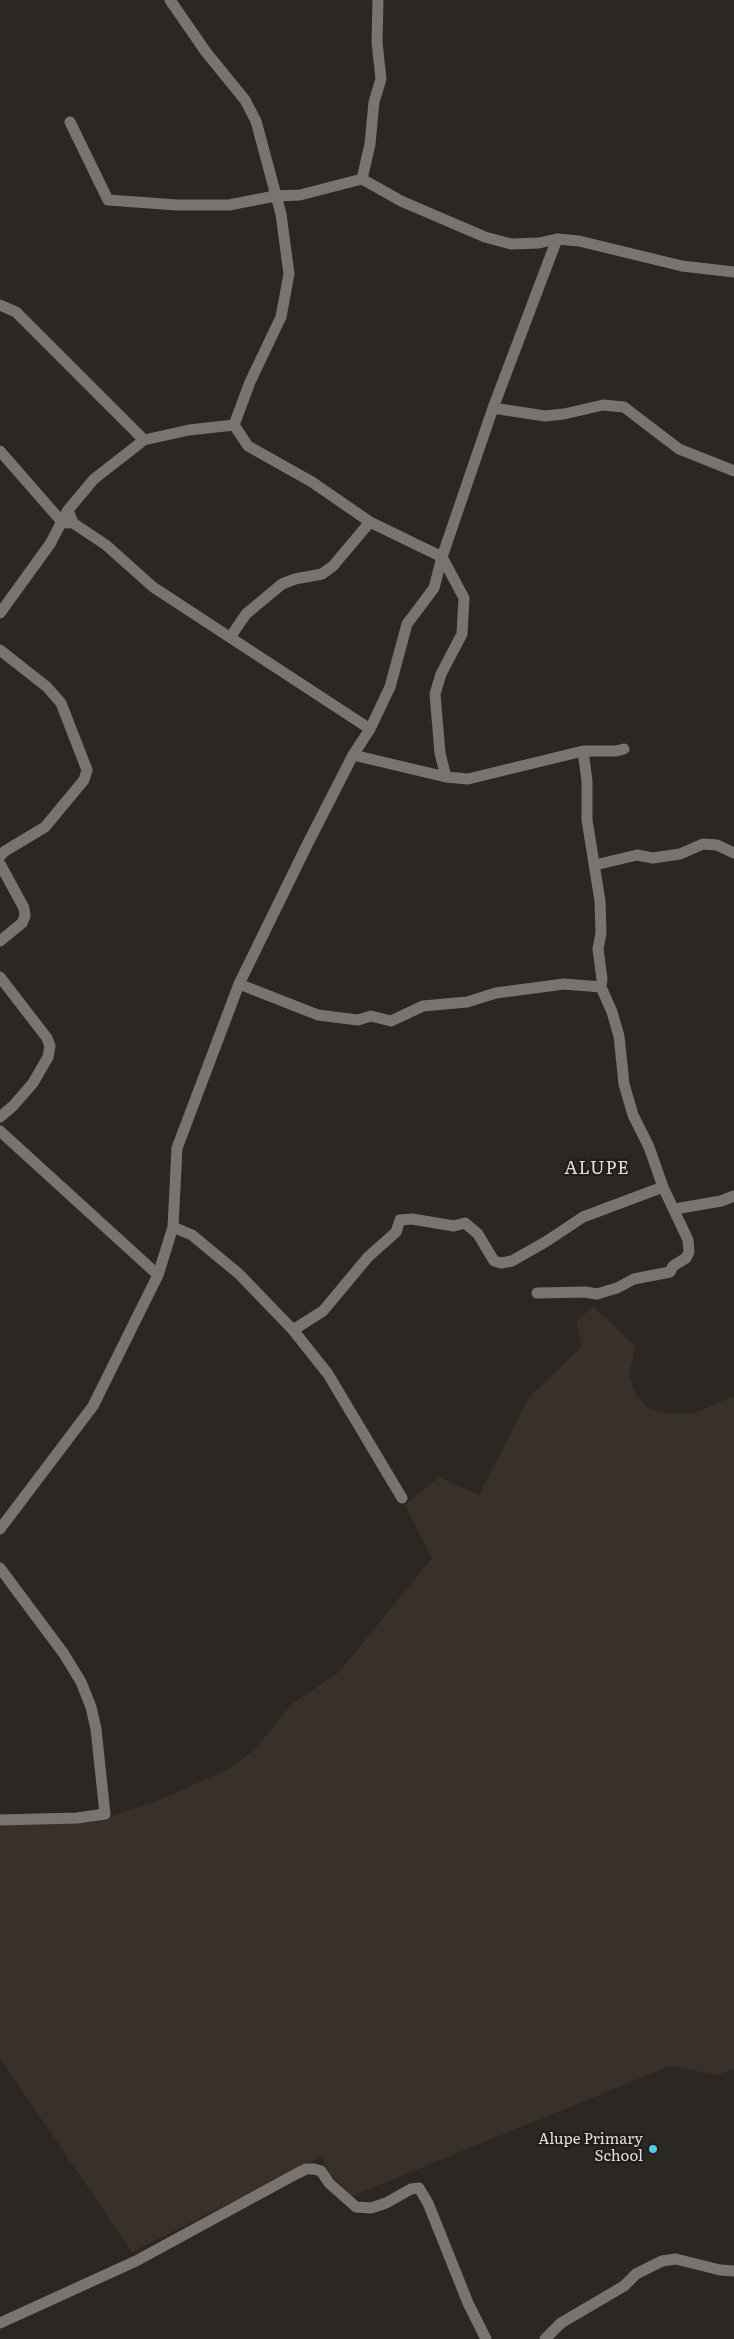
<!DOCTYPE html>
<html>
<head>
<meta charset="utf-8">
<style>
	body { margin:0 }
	canvas { display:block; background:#2b2723 }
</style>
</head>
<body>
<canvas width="734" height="2339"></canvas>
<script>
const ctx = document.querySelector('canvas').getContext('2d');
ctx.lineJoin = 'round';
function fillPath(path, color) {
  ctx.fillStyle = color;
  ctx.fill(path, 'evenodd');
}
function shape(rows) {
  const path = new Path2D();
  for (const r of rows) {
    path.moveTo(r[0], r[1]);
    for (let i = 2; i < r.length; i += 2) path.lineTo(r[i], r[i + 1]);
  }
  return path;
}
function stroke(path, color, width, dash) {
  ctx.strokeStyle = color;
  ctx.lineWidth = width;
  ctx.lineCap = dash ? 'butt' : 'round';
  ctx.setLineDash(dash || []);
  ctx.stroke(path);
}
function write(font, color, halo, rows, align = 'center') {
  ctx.font = font + ' Literata,serif';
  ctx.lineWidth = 4.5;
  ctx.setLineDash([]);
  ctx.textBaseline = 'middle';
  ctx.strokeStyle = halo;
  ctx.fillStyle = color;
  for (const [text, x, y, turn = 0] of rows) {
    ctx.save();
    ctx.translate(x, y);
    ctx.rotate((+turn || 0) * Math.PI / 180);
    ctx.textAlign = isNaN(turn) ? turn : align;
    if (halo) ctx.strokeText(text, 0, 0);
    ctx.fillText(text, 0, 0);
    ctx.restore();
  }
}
const built = shape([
	[593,1306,635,1346,629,1376,634,1392,648,1408,669,1414,692,1414,734,1396,734,2069,717,2075,670,2066,352,2196,330,2174,321,2157,132,2252,0,2058,0,1825,105,1818,155,1802,229,1769,254,1750,292,1704,339,1672,432,1558,405,1505,439,1477,479,1495,529,1398,582,1346,576,1322]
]);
const minor = shape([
	[70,122,108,200,177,205,229,205,275,196,300,195,362,179,401,201,485,237,511,244,539,243,557,239,579,241,682,266,734,272],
	[362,179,370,144,374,102,381,79,377,42,378,0],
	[0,305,16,312,144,440],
	[493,408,545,416,564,414,603,405,624,407,679,449,734,471],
	[234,425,248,446,312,482,370,522,442,557,464,598,462,634,441,674,435,694,440,753,446,777],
	[0,451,62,522,68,523],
	[68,510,73,523,106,545,153,587,370,729],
	[0,613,50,544,68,510,94,479,144,440,189,430,234,425,250,382,281,317,289,274,281,214,256,121,245,100,206,52,170,0],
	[231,636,246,614,282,584,295,579,322,574,333,566,370,522],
	[0,650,47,687,61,703,87,770,84,780,45,827,5,851,0,856],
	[353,755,446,777,468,779,583,751,616,751,624,749],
	[0,864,24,908,25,916,22,923,0,941],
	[595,865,637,855,653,858,680,854,703,844,717,845,734,853],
	[0,977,47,1038,50,1046,48,1057,33,1083,13,1106,0,1117],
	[239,984,318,1015,358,1020,371,1016,391,1021,423,1006,467,1002,496,993,564,984,601,987],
	[0,1131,158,1275],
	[675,1209,721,1201,734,1196],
	[173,1227,192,1235,239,1274,293,1330,328,1374,402,1498],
	[537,1293,585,1292,597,1294,617,1288,634,1279,670,1272,673,1266,686,1258,689,1252,688,1240,663,1187,649,1147,633,1115,624,1084,619,1036,612,1012,601,987,602,979,598,949,601,933,600,901,587,820,587,781,583,751],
	[293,1330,323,1311,368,1257,396,1232,400,1220,412,1219,454,1226,465,1223,478,1234,494,1261,501,1263,512,1261,547,1241,583,1217,663,1187],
	[0,1529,93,1406,158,1275,173,1227,177,1148,239,984,307,845,353,755,370,729,390,687,407,624,434,588,442,557,493,408,557,239],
	[0,1568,64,1654,81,1682,91,1707,96,1729,105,1814,77,1818,0,1820],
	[0,2323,136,2261,296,2174,306,2169,314,2169,321,2171,329,2183,356,2207,371,2208,386,2203,411,2189,419,2188,428,2203,468,2303,486,2339],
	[545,2339,561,2323,624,2286,636,2274,662,2261,676,2259,720,2270,734,2271]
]);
const markers = [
	[653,2149,5,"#58c9e3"]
];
const poiNames = [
	["Alupe Primary",643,2140],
	["School",643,2157]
];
const quarterNames = [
	["ALUPE",597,1169]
];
fillPath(built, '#393129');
stroke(minor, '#79746f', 11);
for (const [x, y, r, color] of markers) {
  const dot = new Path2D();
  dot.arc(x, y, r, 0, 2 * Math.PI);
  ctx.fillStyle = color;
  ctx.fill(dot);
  stroke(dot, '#211d19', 2);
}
write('15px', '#e0dddb', '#211d19', poiNames, 'right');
ctx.letterSpacing = '1px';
write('18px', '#e0dddb', '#211d19', quarterNames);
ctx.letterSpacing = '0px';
</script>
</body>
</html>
